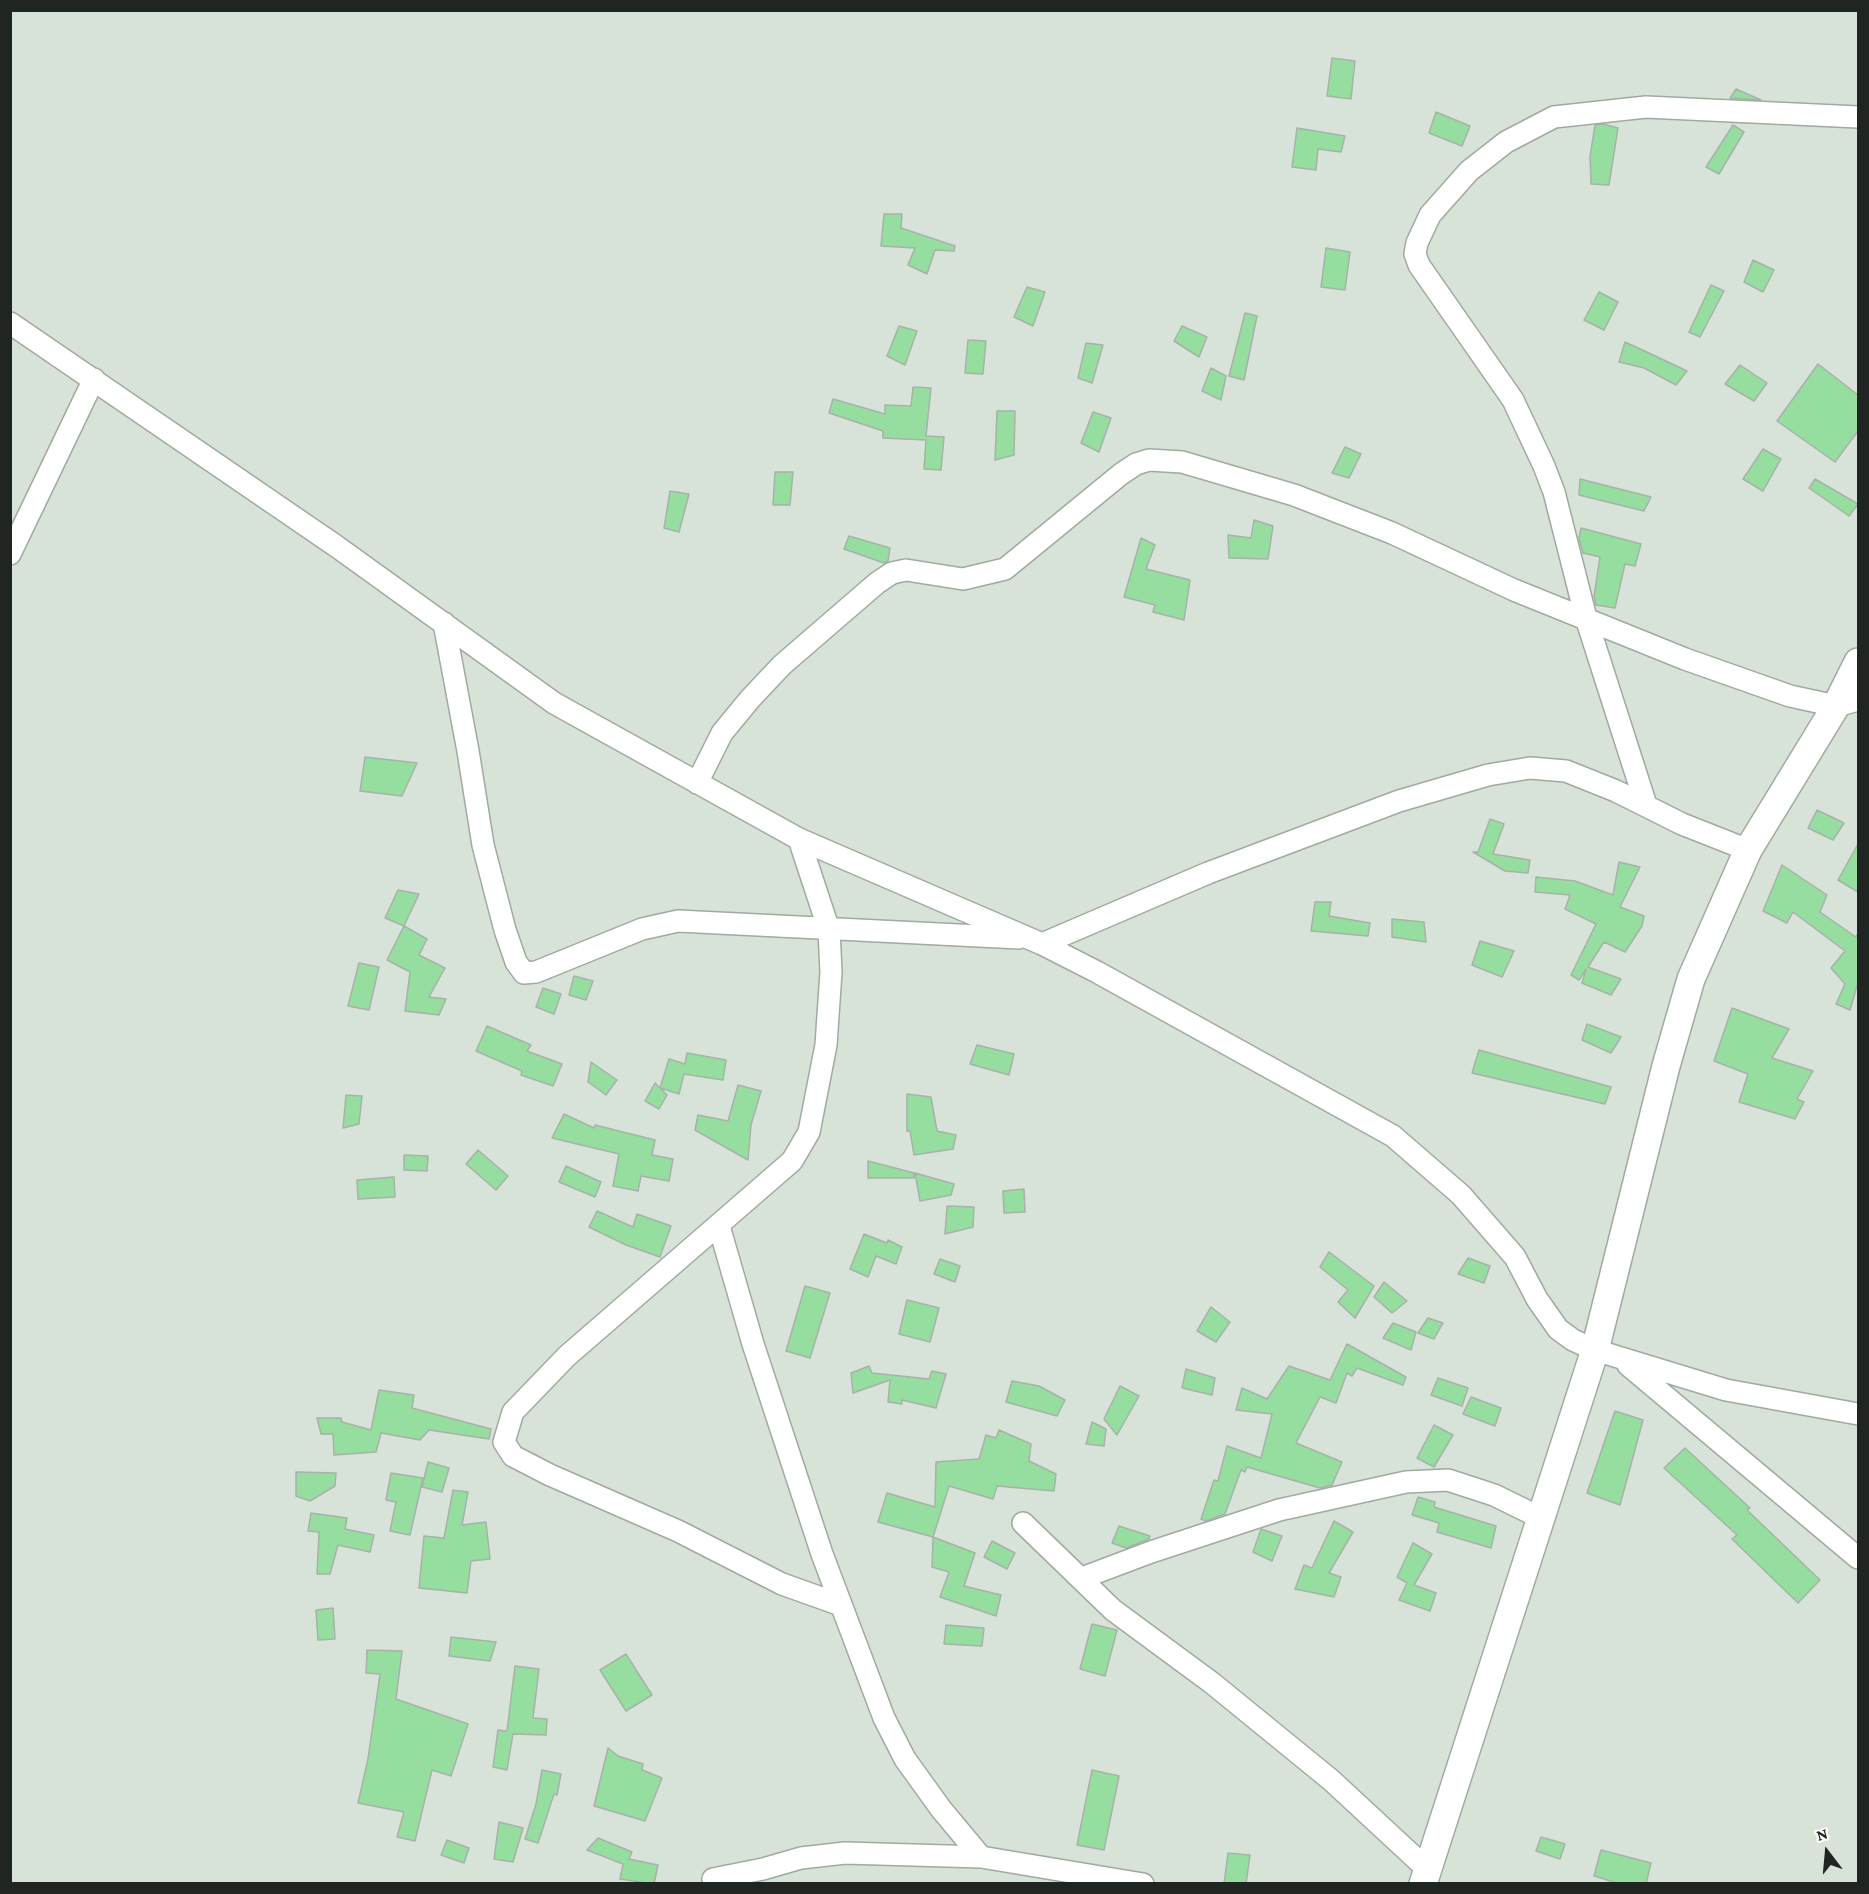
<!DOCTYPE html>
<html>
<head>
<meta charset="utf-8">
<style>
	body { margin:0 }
	#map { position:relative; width:1869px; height:1894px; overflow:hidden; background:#d7e3d8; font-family:"Crimson Pro",serif }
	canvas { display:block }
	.frame { position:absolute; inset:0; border:12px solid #202521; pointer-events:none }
	.north { position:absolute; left:1797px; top:1822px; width:60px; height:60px; -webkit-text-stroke:4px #fff; paint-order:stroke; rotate:344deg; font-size:16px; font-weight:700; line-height:24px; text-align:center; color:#202521 }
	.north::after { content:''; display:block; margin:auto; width:21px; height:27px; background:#202521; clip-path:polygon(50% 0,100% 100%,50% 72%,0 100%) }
</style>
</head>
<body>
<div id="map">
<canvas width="1869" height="1894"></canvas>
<div class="frame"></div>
<div class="north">N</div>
</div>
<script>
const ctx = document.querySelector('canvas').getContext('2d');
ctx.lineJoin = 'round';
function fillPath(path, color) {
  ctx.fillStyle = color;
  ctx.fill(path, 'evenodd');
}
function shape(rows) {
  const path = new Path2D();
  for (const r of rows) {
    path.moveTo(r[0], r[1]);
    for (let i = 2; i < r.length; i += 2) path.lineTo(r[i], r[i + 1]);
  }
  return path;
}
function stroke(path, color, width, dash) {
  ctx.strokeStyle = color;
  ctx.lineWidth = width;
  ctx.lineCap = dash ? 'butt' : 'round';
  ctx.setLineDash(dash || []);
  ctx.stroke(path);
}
const building = shape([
	[1332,58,1355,61,1351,99,1327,96,1332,58],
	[1736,89,1761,100,1730,98,1736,89],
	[1436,112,1470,126,1462,146,1429,133,1436,112],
	[1603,124,1618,128,1609,185,1591,184,1590,156,1595,125,1603,124],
	[1733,125,1744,132,1719,174,1706,167,1733,125],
	[1297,128,1345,136,1341,152,1318,149,1316,170,1292,167,1297,128],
	[884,214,902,214,901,228,955,246,954,251,935,250,927,274,908,265,915,248,881,246,884,214],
	[1326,248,1350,252,1345,290,1321,287,1326,248],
	[1753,260,1774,270,1763,292,1744,282,1753,260],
	[1711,285,1724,291,1700,337,1689,332,1711,285],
	[1027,287,1045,292,1033,326,1014,317,1027,287],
	[1599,292,1618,302,1604,330,1584,320,1599,292],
	[1245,313,1257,316,1244,380,1229,376,1245,313],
	[899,326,917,331,905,365,887,356,899,326],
	[1182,326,1207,337,1199,357,1174,341,1182,326],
	[968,340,986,341,983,374,965,373,968,340],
	[1625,342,1651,354,1687,371,1676,385,1644,368,1619,362,1625,342],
	[1086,343,1103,345,1092,383,1078,378,1086,343],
	[1818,364,1858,395,1858,431,1835,462,1777,421,1818,364],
	[1740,365,1767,383,1754,401,1725,384,1740,365],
	[1211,368,1226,376,1221,400,1202,391,1211,368],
	[913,387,931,388,926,436,944,437,941,470,924,469,926,440,883,438,883,431,829,413,833,399,885,414,885,405,911,406,913,387],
	[997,411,1015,411,1014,455,995,460,997,411],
	[1093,412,1111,418,1099,452,1081,443,1093,412],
	[1345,447,1361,454,1349,478,1332,473,1345,447],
	[1763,449,1781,459,1763,491,1743,479,1763,449],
	[775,472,793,472,790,505,773,505,775,472],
	[1580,479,1651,497,1644,511,1579,495,1580,479],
	[1815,479,1858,504,1849,516,1809,488,1815,479],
	[670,491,689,494,679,532,664,528,670,491],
	[1254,520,1273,526,1268,559,1229,558,1228,535,1251,538,1254,520],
	[1581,528,1641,544,1635,566,1625,564,1615,608,1596,605,1594,596,1600,557,1583,553,1579,538,1581,528],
	[849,536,890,548,888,561,884,563,844,549,849,536],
	[1141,538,1155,545,1146,569,1190,580,1184,620,1153,612,1155,605,1124,597,1141,538],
	[365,757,417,763,402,796,360,791,365,757],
	[1817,810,1844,823,1833,840,1808,828,1817,810],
	[1490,819,1504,824,1493,854,1530,860,1528,873,1505,871,1473,852,1478,852,1490,819],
	[1858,844,1858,892,1838,880,1858,844],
	[1619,862,1640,867,1620,907,1644,916,1642,926,1625,952,1604,942,1588,967,1621,979,1611,995,1582,983,1586,969,1579,980,1571,975,1596,924,1565,909,1570,895,1535,892,1536,877,1575,881,1613,895,1619,862],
	[1782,865,1827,895,1820,912,1856,937,1858,933,1858,983,1850,1010,1836,1004,1845,984,1831,968,1845,951,1793,912,1787,923,1763,911,1782,865],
	[398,890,419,894,404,926,385,918,398,890],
	[1315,902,1331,902,1329,916,1370,923,1368,936,1311,931,1315,902],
	[1392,919,1424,922,1426,942,1392,937,1392,919],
	[404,926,427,939,419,955,445,968,429,997,446,999,439,1015,405,1011,410,972,387,960,404,926],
	[1480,941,1514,951,1502,977,1472,965,1480,941],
	[359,963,379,967,369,1010,348,1006,359,963],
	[574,976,593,981,586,1000,569,995,574,976],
	[543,988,561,994,554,1014,536,1007,543,988],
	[1732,1008,1789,1029,1772,1058,1813,1071,1797,1099,1804,1102,1795,1119,1739,1102,1748,1074,1714,1061,1732,1008],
	[1587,1024,1621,1037,1611,1053,1582,1040,1587,1024],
	[487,1026,531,1045,527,1051,562,1064,553,1086,521,1075,522,1071,476,1051,487,1026],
	[977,1045,1014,1054,1009,1075,970,1064,977,1045],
	[1479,1050,1611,1087,1605,1104,1472,1073,1479,1050],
	[687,1053,726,1060,723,1080,684,1074,679,1094,660,1088,669,1059,685,1064,687,1053],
	[591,1062,617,1080,606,1095,588,1082,591,1062],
	[655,1083,667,1095,659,1109,645,1101,655,1083],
	[738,1085,761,1091,751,1125,748,1160,695,1130,698,1115,728,1121,738,1085],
	[907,1094,931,1097,937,1131,956,1135,953,1149,914,1155,910,1131,907,1131,907,1094],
	[346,1095,362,1096,359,1124,343,1128,346,1095],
	[564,1114,594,1128,595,1125,655,1140,652,1155,673,1159,669,1181,641,1176,638,1191,613,1186,619,1154,552,1138,564,1114],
	[478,1150,508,1176,496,1190,466,1164,478,1150],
	[404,1155,428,1156,427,1171,404,1170,404,1155],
	[868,1161,914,1173,914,1178,868,1178,868,1161],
	[566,1166,601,1182,595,1197,559,1182,566,1166],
	[915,1173,954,1184,951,1195,920,1201,915,1173],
	[394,1177,395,1197,358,1199,357,1180,394,1177],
	[1024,1189,1025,1212,1004,1213,1003,1191,1024,1189],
	[947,1206,974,1207,973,1227,945,1234,947,1206],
	[597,1211,633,1227,637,1214,671,1226,660,1257,626,1245,589,1227,597,1211],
	[864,1234,887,1243,888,1240,902,1247,896,1264,876,1256,868,1277,850,1269,864,1234],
	[1329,1252,1374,1286,1355,1318,1338,1302,1348,1290,1320,1267,1329,1252],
	[1468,1258,1490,1266,1484,1283,1458,1274,1468,1258],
	[940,1259,960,1266,955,1282,934,1274,940,1259],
	[1384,1282,1407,1301,1392,1313,1374,1297,1384,1282],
	[805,1286,830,1293,810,1358,786,1351,805,1286],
	[907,1300,939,1308,930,1342,899,1334,907,1300],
	[1211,1307,1230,1322,1216,1342,1197,1331,1211,1307],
	[1428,1318,1443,1323,1434,1339,1418,1333,1428,1318],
	[1393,1323,1416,1332,1411,1350,1383,1338,1393,1323],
	[1347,1344,1406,1377,1403,1385,1357,1368,1352,1376,1347,1373,1336,1403,1320,1397,1296,1443,1342,1462,1332,1485,1320,1488,1247,1467,1245,1472,1241,1470,1225,1514,1206,1521,1201,1519,1214,1480,1218,1481,1227,1446,1261,1458,1272,1414,1236,1410,1242,1388,1267,1399,1289,1366,1330,1380,1347,1344],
	[869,1366,872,1373,929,1379,932,1371,946,1374,936,1408,902,1400,902,1404,888,1402,890,1380,853,1393,851,1373,869,1366],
	[1186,1369,1215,1378,1212,1395,1182,1388,1186,1369],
	[1438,1378,1468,1388,1462,1406,1431,1395,1438,1378],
	[1012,1381,1039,1386,1065,1400,1057,1416,1006,1402,1012,1381],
	[1120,1386,1139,1396,1117,1435,1104,1419,1120,1386],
	[379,1390,414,1395,412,1408,491,1429,489,1439,429,1430,420,1440,381,1433,376,1452,334,1455,333,1434,321,1434,317,1418,341,1418,342,1422,371,1430,379,1390],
	[1471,1397,1501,1408,1495,1426,1463,1414,1471,1397],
	[1615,1411,1643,1420,1620,1505,1587,1493,1615,1411],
	[1092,1422,1106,1429,1104,1446,1086,1444,1092,1422],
	[1434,1425,1453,1435,1434,1467,1417,1458,1434,1425],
	[999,1430,1031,1444,1029,1461,1056,1474,1054,1491,997,1486,993,1499,949,1486,933,1537,878,1522,887,1493,935,1507,936,1462,979,1459,986,1435,996,1438,999,1430],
	[1685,1448,1750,1508,1747,1510,1820,1580,1798,1603,1732,1539,1737,1535,1664,1468,1685,1448],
	[428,1462,449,1468,442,1492,422,1487,428,1462],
	[296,1472,336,1473,335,1486,310,1501,296,1496,296,1472],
	[391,1473,423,1478,410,1535,390,1531,396,1502,386,1500,391,1473],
	[453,1490,468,1492,462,1525,486,1522,490,1559,471,1561,467,1593,419,1588,424,1536,444,1538,453,1490],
	[1418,1497,1435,1502,1434,1507,1496,1526,1491,1548,1437,1532,1439,1523,1412,1515,1418,1497],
	[311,1513,347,1518,345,1529,374,1535,370,1552,338,1545,330,1574,317,1574,319,1532,308,1531,311,1513],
	[1334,1521,1353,1532,1329,1573,1341,1577,1334,1597,1295,1589,1304,1565,1312,1568,1334,1521],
	[1119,1526,1150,1536,1149,1539,1126,1548,1112,1543,1119,1526],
	[1261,1529,1282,1536,1272,1561,1253,1552,1261,1529],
	[933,1537,975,1553,964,1586,1001,1595,996,1616,940,1597,949,1572,932,1567,933,1537],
	[992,1541,1015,1553,1007,1569,984,1557,992,1541],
	[1413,1543,1432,1554,1414,1585,1436,1593,1430,1611,1399,1600,1407,1583,1397,1577,1413,1543],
	[333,1608,335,1639,318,1640,316,1610,333,1608],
	[1092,1624,1117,1630,1105,1676,1080,1669,1092,1624],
	[946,1625,984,1628,982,1646,944,1644,946,1625],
	[451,1637,496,1642,490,1661,449,1656,451,1637],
	[367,1650,402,1651,396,1699,468,1724,451,1776,432,1770,415,1841,397,1837,404,1812,358,1803,368,1759,380,1674,366,1673,367,1650],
	[626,1654,652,1695,626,1711,600,1670,626,1654],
	[515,1666,539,1669,533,1718,547,1719,546,1735,513,1734,507,1770,493,1767,498,1730,507,1731,515,1666],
	[608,1748,618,1756,643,1764,642,1770,662,1778,645,1821,594,1806,608,1748],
	[542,1770,561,1774,557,1795,554,1794,538,1843,525,1839,536,1804,542,1770],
	[1092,1770,1119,1776,1104,1850,1077,1845,1092,1770],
	[499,1822,523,1828,513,1862,494,1859,499,1822],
	[1541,1837,1565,1844,1560,1859,1536,1851,1541,1837],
	[598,1838,632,1852,629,1859,658,1865,654,1884,620,1879,623,1864,587,1850,598,1838],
	[447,1840,469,1848,464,1863,441,1855,447,1840],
	[1601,1850,1651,1863,1646,1884,1620,1884,1594,1876,1601,1850],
	[1228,1853,1250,1855,1246,1884,1224,1884,1228,1853]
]);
const minor = shape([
	[10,323,336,546,554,703,799,839,1042,944,1097,972,1393,1136,1461,1195,1515,1257,1537,1299,1558,1329,1573,1340,1595,1350,1726,1390,1858,1414],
	[10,554,94,379],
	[444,623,468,751,483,845,505,930,516,962,524,973,536,972,642,929,678,921,1019,938],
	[697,783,722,733,750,699,782,665,877,583,892,573,906,570,963,579,1005,569,1121,474,1136,464,1149,460,1182,462,1294,495,1392,533,1514,590,1685,659,1790,696,1836,706,1858,700],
	[1646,805,1586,618,1554,492,1544,466,1513,400,1419,265,1415,254,1417,243,1430,215,1469,171,1506,142,1554,117,1646,107,1858,117],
	[799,839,829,930,831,972,826,1045,809,1132,792,1161,567,1356,513,1412,504,1442,513,1456,550,1475,678,1531,782,1584,841,1605],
	[1042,944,1208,873,1399,801,1488,775,1530,768,1566,771,1616,791,1682,824,1748,850],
	[719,1226,753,1344,822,1554,884,1718,905,1759,941,1809,981,1857],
	[1628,1365,1858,1558],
	[1023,1523,1113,1610,1212,1683,1331,1780,1427,1869],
	[1082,1578,1151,1552,1279,1510,1406,1482,1448,1480,1494,1495,1541,1518],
	[713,1879,763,1869,801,1858,845,1853,981,1857,1143,1884]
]);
const major = shape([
	[1423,1884,1595,1350,1666,1066,1691,979,1748,850,1836,706,1858,662]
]);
fillPath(building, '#95de9f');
stroke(building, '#a7b2a8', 1.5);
stroke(minor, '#9faaa0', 24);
stroke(major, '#9faaa0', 30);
stroke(minor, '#fff', 21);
stroke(major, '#fff', 27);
</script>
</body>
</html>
